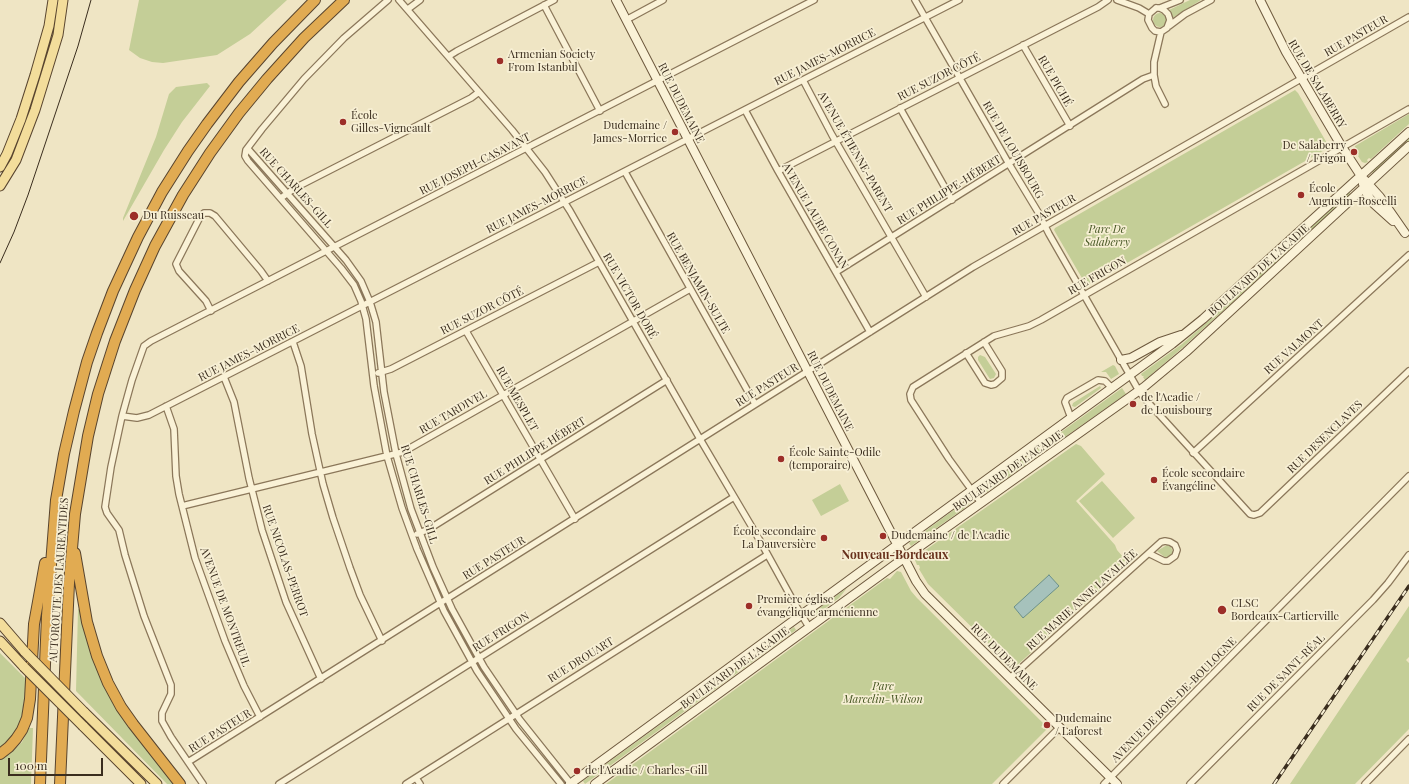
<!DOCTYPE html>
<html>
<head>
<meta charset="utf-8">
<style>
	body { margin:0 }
	#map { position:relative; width:1409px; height:784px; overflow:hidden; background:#efe5c4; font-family:"Playfair Display",serif }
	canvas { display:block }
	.scale { position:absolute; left:8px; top:758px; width:95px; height:18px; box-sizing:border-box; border:2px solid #3a2d1e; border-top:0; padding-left:5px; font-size:12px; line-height:14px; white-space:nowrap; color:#3a2d1e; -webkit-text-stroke:3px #f7efd4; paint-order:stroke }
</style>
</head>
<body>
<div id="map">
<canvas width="1409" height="784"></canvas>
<div class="scale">100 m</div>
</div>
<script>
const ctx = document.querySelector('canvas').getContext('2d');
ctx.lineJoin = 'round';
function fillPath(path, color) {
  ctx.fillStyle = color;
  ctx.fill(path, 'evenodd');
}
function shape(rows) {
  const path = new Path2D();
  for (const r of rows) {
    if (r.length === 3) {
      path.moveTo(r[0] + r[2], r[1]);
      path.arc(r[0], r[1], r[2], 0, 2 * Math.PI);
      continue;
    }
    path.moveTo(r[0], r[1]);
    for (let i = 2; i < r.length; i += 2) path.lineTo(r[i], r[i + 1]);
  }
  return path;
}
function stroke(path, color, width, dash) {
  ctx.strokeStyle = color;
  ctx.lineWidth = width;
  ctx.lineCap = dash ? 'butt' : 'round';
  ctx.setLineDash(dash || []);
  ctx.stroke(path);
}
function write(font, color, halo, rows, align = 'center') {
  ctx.font = font + ' "Playfair Display",serif';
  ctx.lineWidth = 3.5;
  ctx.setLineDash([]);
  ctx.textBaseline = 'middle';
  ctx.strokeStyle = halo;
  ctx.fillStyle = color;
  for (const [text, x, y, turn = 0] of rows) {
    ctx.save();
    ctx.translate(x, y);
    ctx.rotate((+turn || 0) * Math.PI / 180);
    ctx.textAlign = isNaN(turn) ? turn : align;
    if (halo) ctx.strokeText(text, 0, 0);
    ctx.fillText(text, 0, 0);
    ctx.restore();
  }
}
const green = shape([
	[139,0,287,0,250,34,217,55,163,63,152,62,140,58,129,50],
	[1190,0,1201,0,1174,17,1172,17,1169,10],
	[1160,20,7],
	[207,83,210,86,182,122,164,150,123,221,123,218,156,137,169,94,176,87],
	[1295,90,1298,93,1328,145,1328,148,1092,283,1086,285,1054,230,1055,228],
	[1409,114,1409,124,1371,159,1369,158,1367,160,1368,162,1365,163,1362,162,1358,156,1359,155,1357,152,1356,153,1354,150,1355,146],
	[1409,136,1409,142,1373,173,1371,171],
	[1349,192,1351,194,1181,349,1145,380,1143,377,1144,376,1142,376,1141,374,1182,344,1205,324],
	[980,355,985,357,996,374,994,378,990,379,988,376,978,360,978,357],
	[1113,365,1115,366,1119,374,1111,379,1106,372,1101,372],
	[1100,386,1101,388,1075,407,1072,406,1073,403],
	[1122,388,1126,394,987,492,984,488],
	[1076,444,1081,446,1105,474,1076,501,1115,545,1117,550,1129,564,1014,668,1012,667,928,584,919,569,920,568,919,565,917,565,915,560,917,556],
	[1102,481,1135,518,1113,538,1079,501],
	[840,484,849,501,821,516,812,500],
	[966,501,969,505,911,546,909,543],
	[1167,545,1171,547,1173,552,1170,556,1166,558,1157,551],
	[897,571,901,572,911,591,917,598,1044,724,1041,727,1044,729,1047,727,1047,729,992,784,606,784,887,578,890,579],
	[847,588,839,598,816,615,814,612],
	[1409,606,1409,657,1406,660,1409,663,1409,729,1355,784,1290,784],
	[78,609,82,610,96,661,177,784,167,784,76,691],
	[794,627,796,630,585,784,583,781],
	[0,653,27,680,21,720,15,733,0,748],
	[29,728,33,728,31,784,0,784,0,760,14,750,22,742]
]);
const water = shape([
	[1049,575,1059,586,1023,618,1014,607,1049,575]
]);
const street = shape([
	[388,0,344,38,304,79,262,129,246,150,245,156,248,161,341,268,354,285,361,301,366,319,374,386,387,456,402,508,417,549,444,611,477,671,516,729,561,784],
	[399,0,512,130,545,172,570,211,700,439,759,539,796,606,809,627],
	[915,0,1009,164,1038,212,1049,234,1139,391,1145,399,1250,514,1254,515,1260,513,1409,371],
	[1117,0,1139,8,1149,14],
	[544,5,600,111],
	[1156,8,1160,8,1164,10,1168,14,1170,20,1167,28,1161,32,1155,31,1152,28,1148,20,1149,14,1156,8],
	[1160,8,1180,0],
	[408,9,420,0],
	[626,20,663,0],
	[1169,26,1185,14,1211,0],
	[1161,32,1154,62,1154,75,1156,86,1165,104],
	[1023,45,1070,126],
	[449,56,457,51,554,0],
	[803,80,832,135,926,297],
	[900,108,952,200],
	[745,110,778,171,870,332],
	[248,149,346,260,361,281,370,302,376,322,384,392,396,454,411,509,433,567,452,609,484,667,520,720,571,784],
	[778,171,1098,7,1108,0],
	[625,172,755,404],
	[281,198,295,188,471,98,479,92],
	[836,272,1143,79,1154,75],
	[211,311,206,301,179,271,176,264,200,217,204,213,210,213,215,216,261,271,268,281],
	[466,331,575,519],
	[293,342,301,366,312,434,323,484,333,518,350,568,360,595,382,641],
	[966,353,985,383,991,385,995,384,1002,378,1002,371,984,342],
	[378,373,391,369,599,262],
	[224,377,234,402,249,478,262,530,286,602,321,679],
	[166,406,174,429,176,476,179,494,195,558,225,641,244,686,260,717],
	[122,416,137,418,149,415,959,0],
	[1071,418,1065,402,1067,398,1098,380,1105,381,1112,388],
	[1193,453,1409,255],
	[981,503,949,459,911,400,910,394,913,387,994,336,1029,326,1041,320,1409,109],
	[182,506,403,452,690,289],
	[417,534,429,529,667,380],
	[1010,678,1161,542,1165,541,1170,542,1175,545,1177,550,1175,556,1168,561,1164,561,1150,554],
	[188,762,973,267,1409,17],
	[416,778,420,784],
	[203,784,171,737,162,721,162,713,171,694,171,685,144,616,125,555,119,530,107,513,105,507,111,467,122,416,132,380,144,346,151,341,814,0],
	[279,784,734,497],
	[406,784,767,555],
	[1003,784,1060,727],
	[1104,784,1409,476],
	[1190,784,1373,600,1388,583,1409,555],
	[1365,784,1409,739]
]);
const secondary = shape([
	[616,0,916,581,925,594,1117,784],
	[1260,0,1286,52,1342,147,1361,176,1380,197,1405,233],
	[1363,184,1367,194,1373,203,1393,221],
	[1121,360,1131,358,1160,342,1181,335],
	[570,784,1172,344,1203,319,1409,132],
	[595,784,919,547,1144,387,1186,352,1409,146]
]);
const primary = shape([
	[0,167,7,154,21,119,35,75,49,26,53,0],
	[0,186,16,160,35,110,58,35,63,0],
	[0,623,25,652],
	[0,641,24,667],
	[84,712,157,784],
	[83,726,141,784]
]);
const highway = shape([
	[75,553,87,622,97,656,108,683,121,707,133,724,180,784],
	[0,754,9,747,16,739,22,730,27,718,30,699,34,624,45,563],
	[40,784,47,616,56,500,64,454,74,411,87,362,97,333,113,291,138,237,162,192,188,151,207,124,239,82,273,43,315,0],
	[60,784,69,583,75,514,88,436,98,394,115,341,135,290,155,246,183,195,210,153,239,113,267,79,304,38,344,0]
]);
const tram = shape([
	[0,263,14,232,28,195,78,46,91,0]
]);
const rail = shape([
	[1274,784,1409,586]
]);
const primaryBridge = shape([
	[25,652,84,712],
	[24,667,83,726]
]);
const markers = [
	[500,61,4,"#9c2e28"],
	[343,122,4,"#9c2e28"],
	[675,132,4,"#9c2e28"],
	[1354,152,4,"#9c2e28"],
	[1301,195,4,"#9c2e28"],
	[134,216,5,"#9c2e28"],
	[1133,404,4,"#9c2e28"],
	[781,459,4,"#9c2e28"],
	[1154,480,4,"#9c2e28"],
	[883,536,4,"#9c2e28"],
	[824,538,4,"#9c2e28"],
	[749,606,4,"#9c2e28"],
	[1222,610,5,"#9c2e28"],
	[1047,725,4,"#9c2e28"],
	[577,771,4,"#9c2e28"]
];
const streetNames = [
	["RUE PASTEUR",1356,36,-30],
	["RUE JAMES-MORRICE",825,57,-27],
	["RUE SUZOR CÔTÉ",939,77,-27],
	["RUE PICHÉ",1055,81,60],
	["RUE DE SALABERRY",1317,84,59],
	["RUE DUDEMAINE",681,103,63],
	["RUE DE LOUISBOURG",1013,150,60],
	["AVENUE ÉTIENNE-PARENT",855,152,60],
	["RUE JOSEPH-CASAVANT",475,164,-27],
	["RUE CHARLES-GILL",296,188,48],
	["RUE PHILIPPE-HÉBERT",949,190,-32],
	["RUE JAMES-MORRICE",537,205,-27],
	["RUE PASTEUR",1044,215,-30],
	["AVENUE LAURE CONAN",815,216,60],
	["BOULEVARD DE L'ACADIE",1259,270,-42],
	["RUE FRIGON",1097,276,-30],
	["RUE BENJAMIN-SULTE",698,283,60],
	["RUE VICTOR DORÉ",630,296,60],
	["RUE SUZOR CÔTÉ",482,311,-27],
	["RUE VALMONT",1294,347,-42],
	["RUE JAMES-MORRICE",249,353,-27],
	["RUE PASTEUR",767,385,-32],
	["RUE DUDEMAINE",830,391,63],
	["RUE MESPLET",517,399,60],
	["RUE TARDIVEL",453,412,-30],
	["RUE DESENCLAVES",1325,437,-44],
	["RUE PHILIPPE HÉBERT",535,451,-32],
	["BOULEVARD DE L'ACADIE",1008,471,-35],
	["RUE CHARLES-GILL",419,494,73],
	["RUE PASTEUR",494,558,-32],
	["RUE NICOLAS-PERROT",285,561,71],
	["AUTOROUTE DES LAURENTIDES",59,580,-86],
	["RUE MARIE ANNE LAVALLÉE",1082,600,-42],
	["AVENUE DE MONTREUIL",225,607,70],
	["RUE FRIGON",501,632,-32],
	["RUE DUDEMAINE",1004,657,45],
	["RUE DROUART",581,660,-32],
	["BOULEVARD DE L'ACADIE",735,668,-36],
	["RUE DE SAINT-RÉAL",1286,673,-45],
	["AVENUE DE BOIS-DE-BOULOGNE",1174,700,-45],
	["RUE PASTEUR",220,731,-32]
];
const poiNames = [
	["Armenian Society",508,55],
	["From Istanbul",508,68],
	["École",351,116],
	["Gilles-Vigneault",351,129],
	["Dudemaine /",667,126,"right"],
	["James-Morrice",667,139,"right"],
	["De Salaberry",1346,146,"right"],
	["/ Frigon",1346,159,"right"],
	["École",1309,189],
	["Augustin-Roscelli",1309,202],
	["Du Ruisseau",143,216],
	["de l'Acadie /",1141,398],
	["de Louisbourg",1141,411],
	["École Sainte-Odile",789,453],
	["(temporaire)",789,466],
	["École secondaire",1162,474],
	["Évangéline",1162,487],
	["École secondaire",816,532,"right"],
	["La Dauversière",816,545,"right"],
	["Dudemaine / de l'Acadie",891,536],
	["Première église",757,600],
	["évangélique arménienne",757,613],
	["CLSC",1231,604],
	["Bordeaux-Cartierville",1231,617],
	["Dudemaine",1055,719],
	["/ Laforest",1055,732],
	["de l'Acadie / Charles-Gill",585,771]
];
const parkNames = [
	["Parc De",1107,230],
	["Salaberry",1107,243],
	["Parc",883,687],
	["Marcelin-Wilson",883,700]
];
const neighbourhoodNames = [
	["Nouveau-Bordeaux",895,555]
];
fillPath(green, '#c4ce97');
fillPath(water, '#a6c2bc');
stroke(water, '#6c918a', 1);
stroke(street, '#8b775a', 8);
stroke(secondary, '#6d583d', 10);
stroke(primary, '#58442e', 11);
stroke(highway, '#58442e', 12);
stroke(street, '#faf2d7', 5.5);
stroke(secondary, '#faf2d7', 8);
stroke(primary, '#f3dd9b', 9);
stroke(highway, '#e1ab52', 10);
stroke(tram, '#3a2d1e', 1);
stroke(rail, '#3a2d1e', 3.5);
stroke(rail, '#f7efd4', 2, [6]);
stroke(primaryBridge, '#58442e', 11, []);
stroke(primaryBridge, '#f3dd9b', 9);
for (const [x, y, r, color] of markers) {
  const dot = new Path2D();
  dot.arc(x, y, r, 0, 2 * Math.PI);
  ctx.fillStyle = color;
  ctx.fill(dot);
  stroke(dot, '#f7efd4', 1.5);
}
write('11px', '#3a2d1e', '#f7efd4', streetNames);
write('11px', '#3a2d1e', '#f7efd4', poiNames, 'left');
write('italic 11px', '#475724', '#f7efd4', parkNames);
write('bold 12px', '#68311c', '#f7efd4', neighbourhoodNames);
</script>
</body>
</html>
